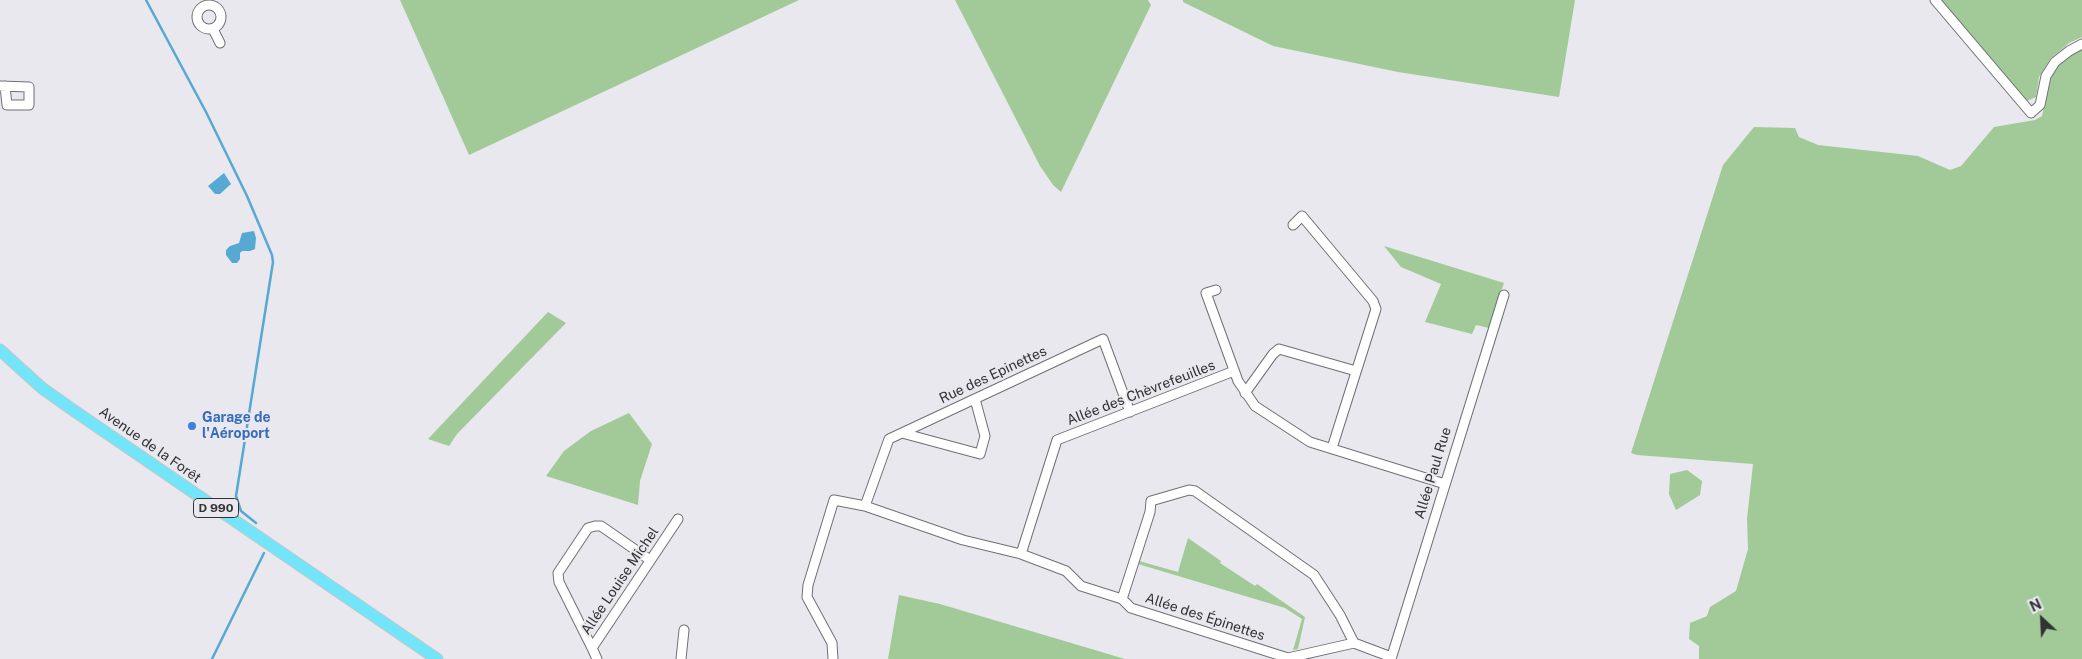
<!DOCTYPE html>
<html>
<head>
<meta charset="utf-8">
<style>
	body { margin:0 }
	#map { position:relative; width:2082px; height:659px; overflow:hidden; background:#e8e8ee; font-family:"Public Sans",sans-serif }
	canvas { display:block }
	.north { position:absolute; left:2017px; top:594px; width:50px; height:50px; -webkit-text-stroke:4px #e8e8ee; paint-order:stroke; rotate:335deg; font-size:14px; font-weight:700; line-height:20px; text-align:center; color:#323234 }
	.north::after { content:''; display:block; margin:auto; width:18px; height:22px; background:#323234; clip-path:polygon(50% 0,100% 100%,50% 72%,0 100%) }
</style>
</head>
<body>
<div id="map">
<canvas width="2082" height="659"></canvas>
<div class="north">N</div>
</div>
<script>
const ctx = document.querySelector('canvas').getContext('2d');
ctx.lineJoin = 'round';
function fillPath(path, color) {
  ctx.fillStyle = color;
  ctx.fill(path, 'evenodd');
}
function shape(rows) {
  const path = new Path2D();
  for (const r of rows) {
    if (r.length === 3) {
      path.moveTo(r[0] + r[2], r[1]);
      path.arc(r[0], r[1], r[2], 0, 2 * Math.PI);
      continue;
    }
    path.moveTo(r[0], r[1]);
    for (let i = 2; i < r.length; i += 2) path.lineTo(r[i], r[i + 1]);
  }
  return path;
}
function stroke(path, color, width, dash) {
  ctx.strokeStyle = color;
  ctx.lineWidth = width;
  ctx.lineCap = dash ? 'butt' : 'round';
  ctx.setLineDash(dash || []);
  ctx.stroke(path);
}
function write(font, color, halo, rows, align = 'center') {
  ctx.font = font + ' "Public Sans",sans-serif';
  ctx.lineWidth = 4;
  ctx.setLineDash([]);
  ctx.textBaseline = 'middle';
  ctx.strokeStyle = halo;
  ctx.fillStyle = color;
  for (const [text, x, y, turn = 0] of rows) {
    ctx.save();
    ctx.translate(x, y);
    ctx.rotate((+turn || 0) * Math.PI / 180);
    ctx.textAlign = isNaN(turn) ? turn : align;
    if (halo) ctx.strokeText(text, 0, 0);
    ctx.fillText(text, 0, 0);
    ctx.restore();
  }
}
const green = shape([
	[400,0,799,0,469,155],
	[955,0,1148,0,1151,5,1061,192,1053,185,1040,166],
	[1183,0,1575,0,1559,97,1398,72,1273,46,1183,2],
	[1942,0,2082,0,2082,37,2069,43,2050,59,2039,77,2036,97,2027,101],
	[2082,49,2082,659,1699,659,1699,646,1689,639,1690,623,1707,616,1710,607,1736,591,1748,549,1747,519,1753,464,1637,455,1631,453,1723,165,1754,127,1795,128,1799,137,1818,145,1918,156,1950,170,1961,166,1994,127,2035,120,2042,116,2053,69,2068,56],
	[1384,246,1504,283,1489,328,1476,325,1472,334,1425,322,1441,284,1401,267],
	[548,312,566,323,457,434,449,446,428,439],
	[629,413,652,444,640,481,638,505,546,476,564,451,591,431],
	[1687,470,1702,481,1700,495,1676,510,1669,494,1670,474],
	[1188,538,1221,561,1220,563,1255,586,1257,584,1305,617,1298,649,1293,650,1302,619,1285,608,1138,564,1139,561,1178,572],
	[899,595,940,604,1125,659,888,659]
]);
const water = shape([
	[224,173,231,184,220,194,215,194,208,186],
	[254,231,256,238,255,249,250,251,242,251,240,253,240,259,237,263,232,263,226,255,226,250,230,246,239,243,242,233]
]);
const stream = shape([
	[146,0,206,112,247,196,272,255,273,262,236,496,241,511,256,523],
	[212,659,264,553]
]);
const minor = shape([
	[1935,0,2031,113,2040,105,2046,76,2055,62,2069,51,2082,44],
	[209,17,12],
	[213,29,220,43],
	[0,86,29,87,29,105,7,105,5,86],
	[1293,225,1302,216,1373,301,1376,309,1332,448],
	[1216,290,1206,293,1238,381,1255,406,1310,442,1445,484],
	[1245,393,1273,354,1279,349,1356,371],
	[902,433,980,454,985,436,975,399],
	[865,506,889,439,1103,339,1130,412],
	[1021,554,1057,440,1234,371],
	[1122,599,1150,512,1151,501,1189,490,1195,491,1314,575,1340,615,1354,643],
	[592,648,559,582,558,573,588,528,595,526,601,526,650,560],
	[597,659,592,648,678,519],
	[681,659,684,630],
	[833,659,832,643,807,597,808,585,834,500,865,506,963,540,1021,554,1066,571,1081,586,1122,599,1131,608,1288,658,1354,643,1391,657],
	[1391,659,1504,295]
]);
const major = shape([
	[0,350,42,388,73,410,437,659]
]);
const markers = [
	[192,426,5,"#3f7fe0"]
];
const shields = [
	[216,508,45]
];
const shieldNames = [
	["D 990",216,508]
];
const streetNames = [
	["Rue des Epinettes",993,375,-25],
	["Allée des Chèvrefeuilles",1141,393,-21],
	["Avenue de la Forêt",150,445,35],
	["Allée Paul Rue",1433,473,-73],
	["Allée Louise Michel",620,581,-56],
	["Allée des Épinettes",1205,617,18]
];
const shopNames = [
	["Garage de",202,418],
	["l'Aéroport",202,434]
];
fillPath(green, '#a1ca98');
fillPath(water, '#56a9d3');
stroke(stream, '#56a9d3', 2.5);
stroke(minor, '#6f7074', 11);
stroke(major, '#c6c6c6', 13);
stroke(minor, '#fff', 9);
stroke(major, '#73e5fa', 11);
for (const [x, y, r, color] of markers) {
  const dot = new Path2D();
  dot.arc(x, y, r, 0, 2 * Math.PI);
  ctx.fillStyle = color;
  ctx.fill(dot);
  stroke(dot, '#e8e8ee', 2);
}
for (const [x, y, w] of shields) {
  const box = new Path2D();
  box.roundRect(x - w / 2, y - 9.5, w, 19, 4);
  ctx.fillStyle = '#e8e8ee';
  ctx.fill(box);
  stroke(box, '#323234', 1);
}
write('bold 12px', '#323234', null, shieldNames);
write('14px', '#323234', '#e8e8ee', streetNames);
write('bold 14px', '#366cbe', '#e8e8ee', shopNames, 'left');
</script>
</body>
</html>
